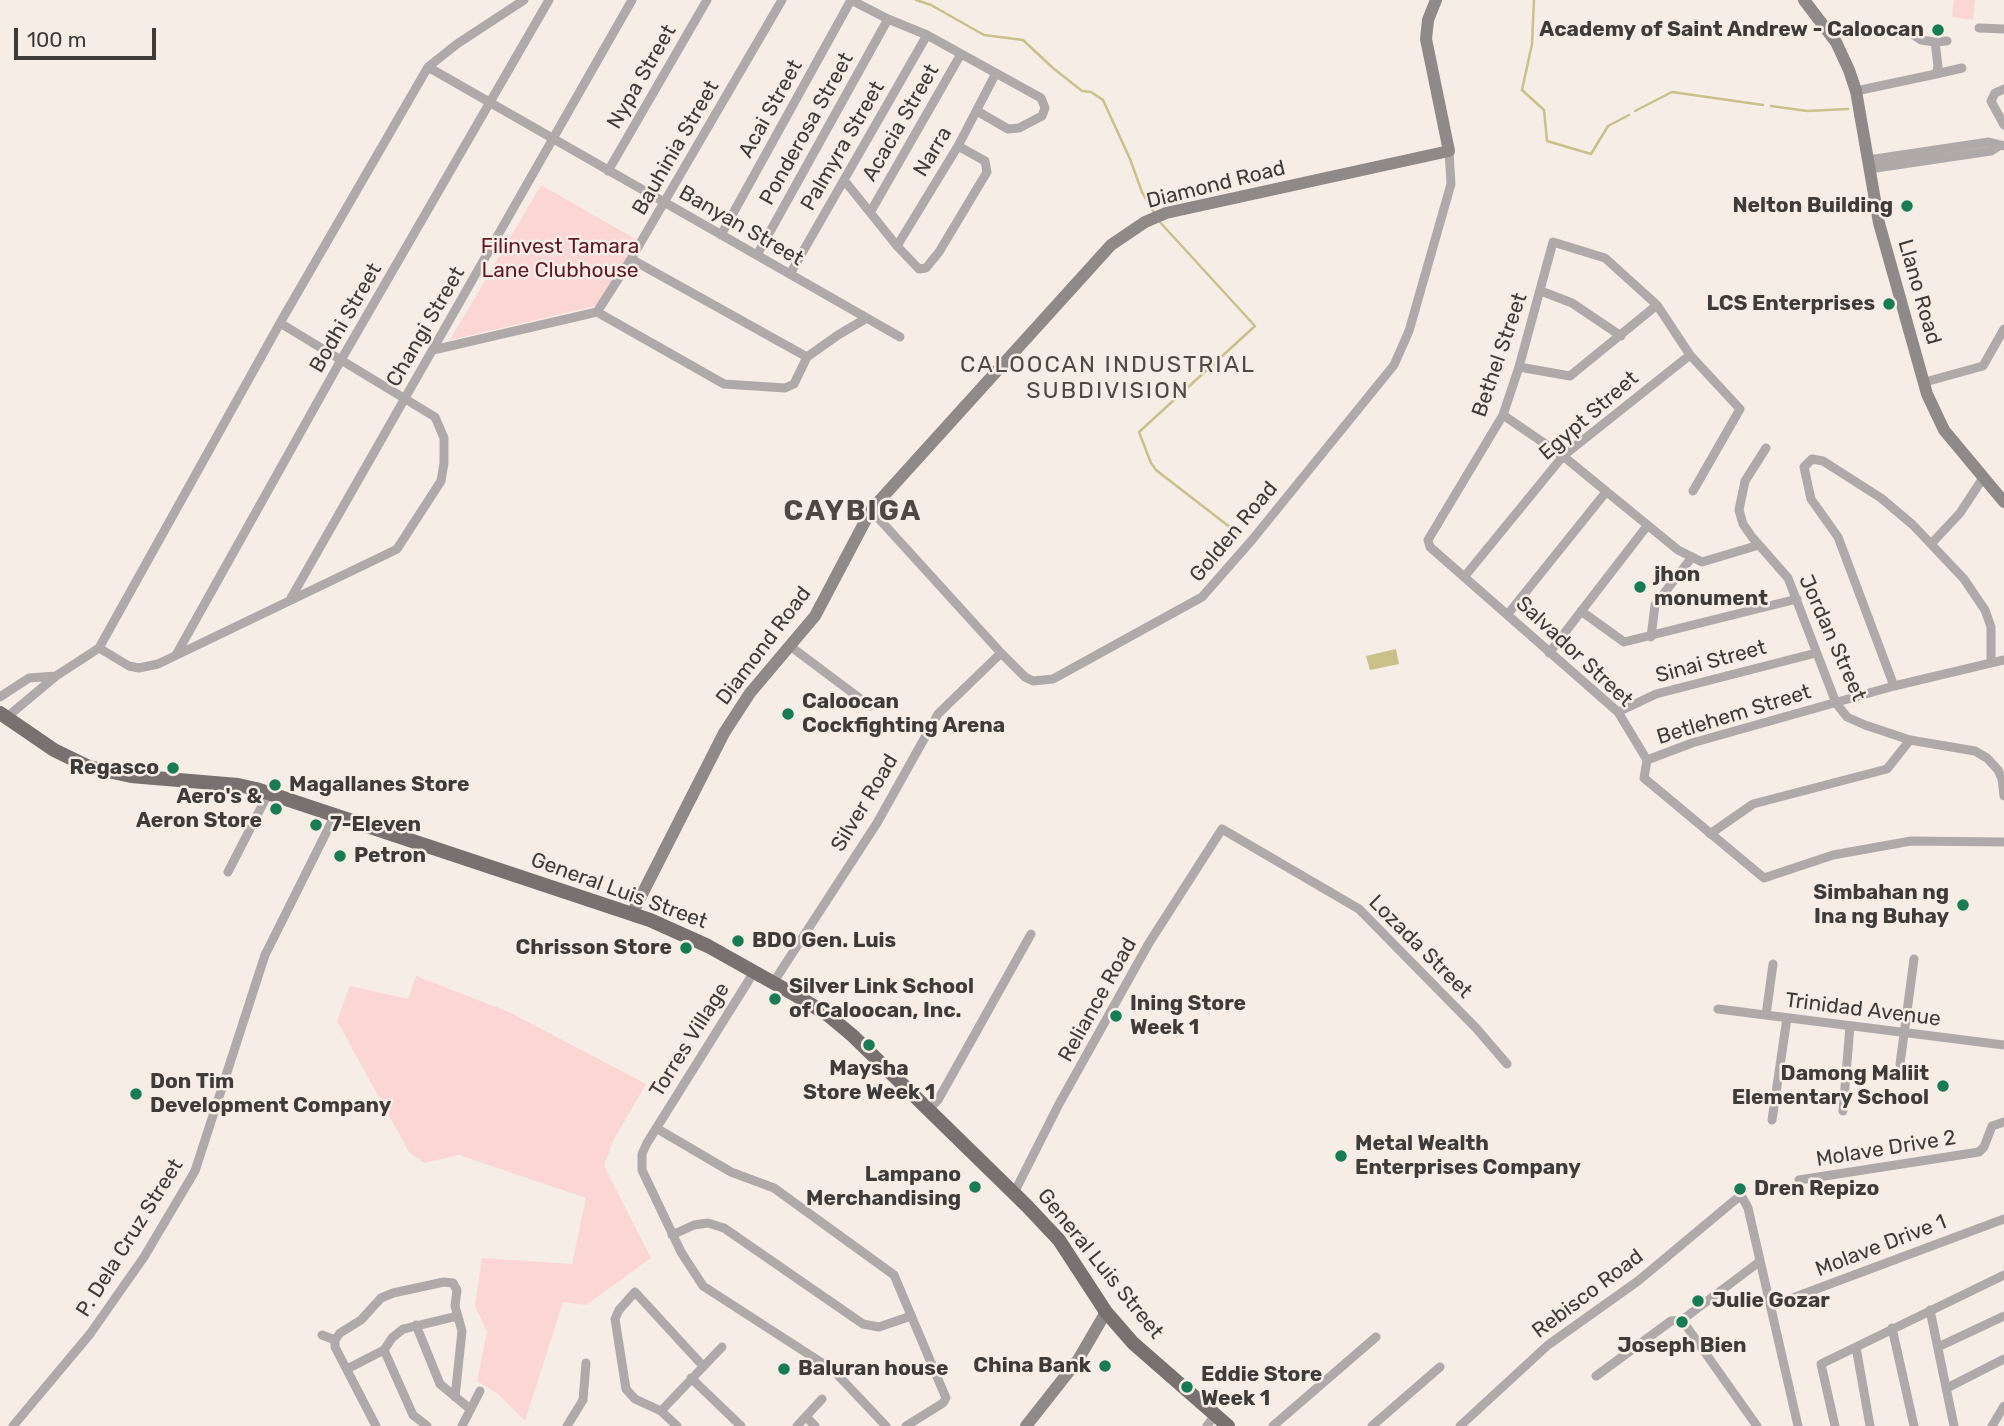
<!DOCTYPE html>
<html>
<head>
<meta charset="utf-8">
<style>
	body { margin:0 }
	#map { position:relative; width:2004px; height:1426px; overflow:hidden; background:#f6ede7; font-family:Rubik,sans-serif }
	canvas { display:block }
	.scale { position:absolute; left:14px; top:28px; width:142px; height:32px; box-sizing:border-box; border:4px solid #3e3b39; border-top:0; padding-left:9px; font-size:21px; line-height:24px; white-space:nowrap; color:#3e3b39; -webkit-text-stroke:5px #f6ede7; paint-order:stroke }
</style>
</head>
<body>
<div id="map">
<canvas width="2004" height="1426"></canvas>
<div class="scale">100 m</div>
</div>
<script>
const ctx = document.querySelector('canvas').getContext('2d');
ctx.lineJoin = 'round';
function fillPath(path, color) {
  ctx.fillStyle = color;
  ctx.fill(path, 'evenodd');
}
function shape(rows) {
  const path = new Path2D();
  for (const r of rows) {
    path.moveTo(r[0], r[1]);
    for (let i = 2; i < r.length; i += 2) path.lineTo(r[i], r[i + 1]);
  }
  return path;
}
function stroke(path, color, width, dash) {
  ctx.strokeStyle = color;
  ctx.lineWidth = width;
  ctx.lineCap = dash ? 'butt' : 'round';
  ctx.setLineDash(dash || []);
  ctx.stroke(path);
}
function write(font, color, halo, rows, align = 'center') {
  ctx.font = font + ' Rubik,sans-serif';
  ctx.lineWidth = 5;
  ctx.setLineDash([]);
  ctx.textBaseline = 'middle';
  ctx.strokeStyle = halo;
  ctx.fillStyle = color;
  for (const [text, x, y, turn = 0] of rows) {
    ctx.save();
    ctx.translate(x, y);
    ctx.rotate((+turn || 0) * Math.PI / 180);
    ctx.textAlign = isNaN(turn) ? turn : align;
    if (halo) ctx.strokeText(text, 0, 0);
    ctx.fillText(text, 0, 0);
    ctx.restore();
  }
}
const green = shape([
	[1954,0,1975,0,1973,20,1952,17],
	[541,185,637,240,599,305,450,340],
	[416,976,509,1012,646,1084,613,1141,604,1166,651,1258,586,1305,563,1302,525,1421,498,1394,477,1381,487,1332,475,1306,482,1258,572,1264,586,1198,459,1155,424,1163,409,1152,337,1021,350,986,408,999]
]);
const water = shape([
	[1396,649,1399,664,1370,670,1366,656]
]);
const stream = shape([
	[916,0,931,5,984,35,1023,40,1053,68,1082,91,1091,92,1103,100,1130,159,1142,192,1155,214],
	[1534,0,1532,44,1522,90,1544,110,1547,141,1591,154,1608,126,1629,115],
	[1771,106,1807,111,1848,109],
	[1635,111,1672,92,1763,105],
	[1158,220,1255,326,1139,432,1151,463,1156,470,1240,535]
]);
const street = shape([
	[1979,28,2004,29],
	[1908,31,1921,40,1935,42],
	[428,67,457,44,524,0],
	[1936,74,1962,68],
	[2004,89,1995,93,1991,101,2004,125],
	[1856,91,1936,74,1938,66,1935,42,1947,41],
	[1868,160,1989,142,2004,146],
	[1869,169,1991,151,1999,146],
	[608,171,707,0],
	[844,180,897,246,919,269,926,268,939,252,987,172,985,161,958,146],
	[871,211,961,54],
	[721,235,851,0,888,19,927,35,1041,98,1045,108,1042,116,1019,128,1008,129,977,111],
	[897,246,958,146,996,73],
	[757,255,888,19],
	[631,259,807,357],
	[790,274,927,35],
	[1541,291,1572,303,1621,336],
	[597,312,724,384,785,388,794,384,807,357,838,335,867,318],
	[433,350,597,312,631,259,782,0],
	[1519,367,1570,376,1657,305],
	[1925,382,1983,366,2004,329],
	[1503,415,1563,456,1678,550,1702,562,1759,545],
	[1766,448,1745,481,1739,510,1743,524,1752,537,1788,578,1836,703,1847,717,1865,725,1910,740,1975,751,1987,758,1998,770,2002,779,2004,796],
	[1693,491,1740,409,1690,355,1657,305,1605,258,1553,242,1519,367,1503,415,1428,540,1430,547,1618,712,1647,760,1644,778,1764,878,1833,855,1911,841,2004,842],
	[871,510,1001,653,1025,677,1033,681,1053,679,1202,597,1252,540,1394,365,1409,331,1451,184,1449,151],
	[1931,544,1960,513,1983,478],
	[1465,576,1563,456,1690,355],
	[291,598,632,0],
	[1581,611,1624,642,1797,599],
	[1508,614,1606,492],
	[1651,637,1655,605,1692,557],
	[790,646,870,706],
	[99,648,129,666,139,668,158,664,387,554,397,549,441,481,444,463,444,438,435,417,280,323],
	[1549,653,1647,526],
	[176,655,341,360,549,0],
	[1894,686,1838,537,1811,499,1804,467,1812,459,1823,461,1881,498,1913,525,1964,579,1985,610,1991,627,1991,662],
	[0,697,29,678,56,676],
	[1618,712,1656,694,1816,653],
	[7,717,56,676,99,648,280,323,428,67,900,337],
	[1647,760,1692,743,1894,686,2004,660],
	[1710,834,1753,804,1887,769,1910,740],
	[228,872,269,792],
	[754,972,647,1143,642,1154,642,1170,681,1252,703,1286,833,1370,886,1426],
	[773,983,877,823,938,714,1001,653],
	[1718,1009,2004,1045],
	[1766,1015,1773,964],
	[1900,1064,1914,959],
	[928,1110,938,1100,1031,934],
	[1843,1111,1850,1026],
	[1772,1120,1787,1018],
	[656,1128,731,1172,774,1188,894,1275,946,1398,943,1403,906,1426],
	[1799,1180,1979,1152,1984,1147,1992,1126,2004,1122],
	[1014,1193,1059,1104,1149,943,1222,829,1359,909,1476,1028,1507,1064],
	[672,1235,694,1225,708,1223,724,1228,863,1324,879,1327,911,1316],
	[1771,1306,2004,1219],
	[1930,1310,1954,1426],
	[1682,1320,1757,1426],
	[416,1325,440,1384,470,1409],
	[1892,1328,1914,1426],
	[322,1335,335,1340],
	[335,1340,340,1333,361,1320,381,1298,393,1293,444,1282,453,1283,457,1290,455,1306,462,1331,455,1397],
	[335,1340,335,1347,376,1426],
	[1856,1347,1870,1426],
	[1938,1347,2004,1316],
	[384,1350,413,1415,427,1426],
	[347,1369,384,1350,392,1338,403,1329,457,1316],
	[1596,1376,1671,1321,1682,1320,1759,1262],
	[691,1378,741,1426],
	[1947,1388,2004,1359],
	[661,1411,722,1347],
	[806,1417,815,1426],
	[13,1426,90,1334,144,1257,195,1171,265,955,335,815],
	[462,1426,480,1391],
	[567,1426,583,1400,586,1363],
	[677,1426,661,1411,635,1399,626,1389,615,1319,619,1310,635,1292,703,1366],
	[797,1426,822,1399],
	[1207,1426,1215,1415],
	[1273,1426,1376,1337],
	[1372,1426,1440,1367],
	[1460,1426,1548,1345,1638,1281,1741,1195,1748,1208,1798,1426],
	[1835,1426,1821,1364,2004,1275],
	[1992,1426,2004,1406]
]);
const secondary = shape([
	[1804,0,1836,42,1849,70,1856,91,1879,223,1927,394,1944,430,2004,502],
	[632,914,724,733,750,693,815,616,871,510,1111,245,1145,222,1166,213,1449,151,1426,39,1428,20,1436,0],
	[1026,1426,1078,1360,1106,1312]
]);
const primary = shape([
	[0,713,54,750,89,767,131,776,238,785,256,789,650,920,708,946,797,996,828,1015,853,1036,1027,1206,1059,1240,1106,1312,1133,1343,1228,1426]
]);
const markers = [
	[1938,30,7,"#177b54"],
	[1907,206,7,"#177b54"],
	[1889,304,7,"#177b54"],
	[1640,587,7,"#177b54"],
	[788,714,7,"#177b54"],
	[173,768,7,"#177b54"],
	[275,785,7,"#177b54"],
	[276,809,7,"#177b54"],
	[316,825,7,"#177b54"],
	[340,856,7,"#177b54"],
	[1963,905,7,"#177b54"],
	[738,941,7,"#177b54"],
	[686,948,7,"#177b54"],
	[775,999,7,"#177b54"],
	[1116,1016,7,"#177b54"],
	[869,1045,7,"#177b54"],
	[1943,1086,7,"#177b54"],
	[136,1094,7,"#177b54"],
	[1341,1156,7,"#177b54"],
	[975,1187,7,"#177b54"],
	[1740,1189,7,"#177b54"],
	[1698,1301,7,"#177b54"],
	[1682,1322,7,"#177b54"],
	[1105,1366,7,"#177b54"],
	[784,1369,7,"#177b54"],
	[1187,1387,7,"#177b54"]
];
const poiNames = [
	["Academy of Saint Andrew - Caloocan",1924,30,"right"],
	["Nelton Building",1893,206,"right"],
	["LCS Enterprises",1875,304,"right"],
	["jhon",1654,575],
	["monument",1654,599],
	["Caloocan",802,702],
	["Cockfighting Arena",802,726],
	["Regasco",159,768,"right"],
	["Magallanes Store",289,785],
	["Aero's &",262,797,"right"],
	["Aeron Store",262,821,"right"],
	["7-Eleven",330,825],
	["Petron",354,856],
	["Simbahan ng",1949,893,"right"],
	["Ina ng Buhay",1949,917,"right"],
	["BDO Gen. Luis",752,941],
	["Chrisson Store",672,948,"right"],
	["Silver Link School",789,987],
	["of Caloocan, Inc.",789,1011],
	["Ining Store",1130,1004],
	["Week 1",1130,1028],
	["Maysha",869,1069,"center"],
	["Store Week 1",869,1093,"center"],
	["Damong Maliit",1929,1074,"right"],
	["Elementary School",1929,1098,"right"],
	["Don Tim",150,1082],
	["Development Company",150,1106],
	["Metal Wealth",1355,1144],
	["Enterprises Company",1355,1168],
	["Lampano",961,1175,"right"],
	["Merchandising",961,1199,"right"],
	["Dren Repizo",1754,1189],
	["Julie Gozar",1712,1301],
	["Joseph Bien",1682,1346,"center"],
	["China Bank",1091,1366,"right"],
	["Baluran house",798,1369],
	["Eddie Store",1201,1375],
	["Week 1",1201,1399]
];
const streetNames = [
	["Nypa Street",642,77,-60],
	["Acai Street",771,109,-61],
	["Acacia Street",901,123,-60],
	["Ponderosa Street",807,129,-61],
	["Palmyra Street",843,146,-60],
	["Bauhinia Street",676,148,-60],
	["Narra",933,152,-59],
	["Diamond Road",1216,185,-14],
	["Banyan Street",741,226,30],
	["Llano Road",1919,292,74],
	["Bodhi Street",346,318,-60],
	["Changi Street",426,327,-60],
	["Bethel Street",1500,355,-71],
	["Egypt Street",1589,416,-41],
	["Golden Road",1234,532,-50],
	["Jordan Street",1832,638,66],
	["Diamond Road",764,646,-53],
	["Salvador Street",1574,652,43],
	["Sinai Street",1711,662,-15],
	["Betlehem Street",1734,715,-17],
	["Silver Road",865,803,-59],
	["General Luis Street",619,891,20],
	["Lozada Street",1420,947,45],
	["Reliance Road",1098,1000,-61],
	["Trinidad Avenue",1863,1010,7],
	["Torres Village",690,1040,-58],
	["Molave Drive 2",1886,1149,-9],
	["P. Dela Cruz Street",130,1238,-58],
	["Molave Drive 1",1881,1246,-21],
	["General Luis Street",1100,1264,51],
	["Rebisco Road",1588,1294,-37]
];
const parkNames = [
	["Filinvest Tamara",560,247],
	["Lane Clubhouse",560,271]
];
const neighbourhoodNames = [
	["CALOOCAN INDUSTRIAL",1108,365],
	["SUBDIVISION",1108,391]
];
const districtNames = [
	["CAYBIGA",853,512]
];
fillPath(green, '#fcd6d5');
fillPath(water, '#c9c08a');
stroke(stream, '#c9c08a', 2.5);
stroke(street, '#afaaa9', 9);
stroke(secondary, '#8f8987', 12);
stroke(primary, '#79716f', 14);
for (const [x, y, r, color] of markers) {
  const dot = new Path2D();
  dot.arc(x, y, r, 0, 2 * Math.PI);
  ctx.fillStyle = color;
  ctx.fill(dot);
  stroke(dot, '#f6ede7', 2.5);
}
write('bold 21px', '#3e3b39', '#f6ede7', poiNames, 'left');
write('21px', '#3e3b39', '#f6ede7', streetNames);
write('21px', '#601921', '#f6ede7', parkNames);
ctx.letterSpacing = '2px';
write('23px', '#4f4843', '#f6ede7', neighbourhoodNames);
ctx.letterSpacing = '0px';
ctx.letterSpacing = '2px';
write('bold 28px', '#4f4843', '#f6ede7', districtNames);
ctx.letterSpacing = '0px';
</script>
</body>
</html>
